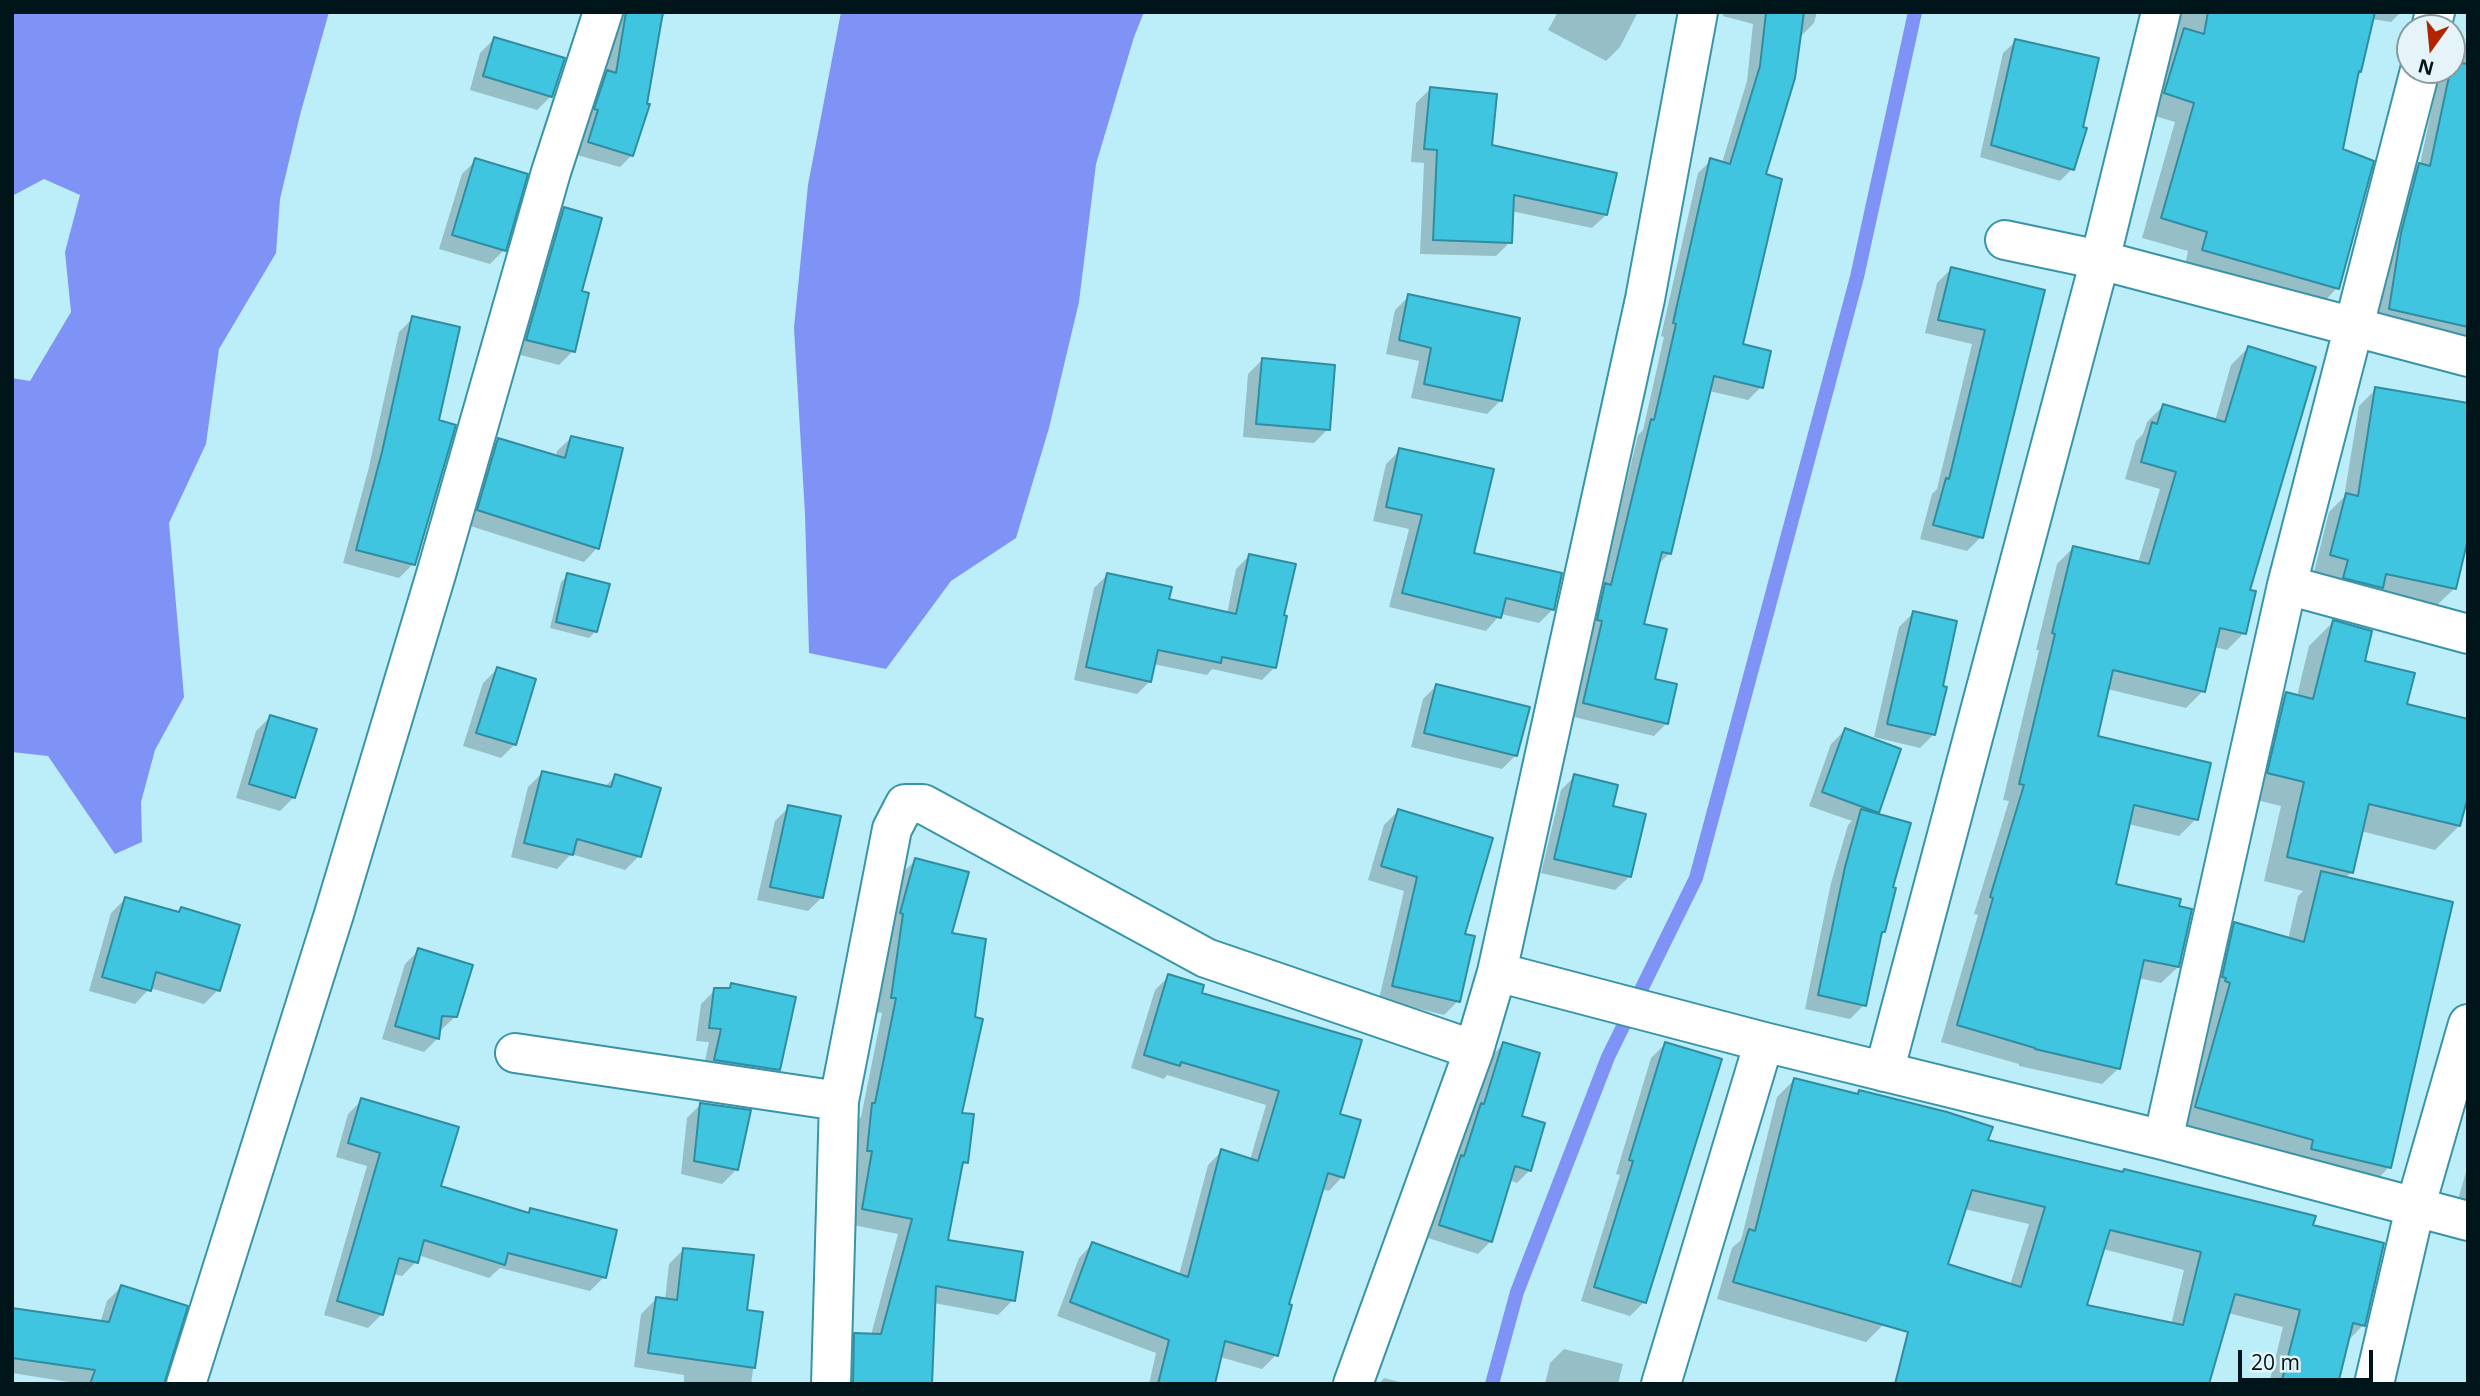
<!DOCTYPE html>
<html>
<head>
<meta charset="utf-8">
<style>
	body { margin:0 }
	#map { position:relative; width:2480px; height:1396px; overflow:hidden; background:#bceef9; font-family:"Open Sans",sans-serif }
	canvas { display:block }
	.frame { position:absolute; inset:0; border:14px solid #00151a; pointer-events:none }
	.north { position:absolute; left:2396px; top:14px; width:70px; height:70px; box-sizing:border-box; background:#e4f4f8; border:2px solid #899b9f; border-radius:50%; rotate:195deg; font-size:19px; font-weight:700; line-height:28px; text-align:center; color:#00151a }
	.north::after { content:''; display:block; margin:auto; width:24px; height:32px; background:#b02400; clip-path:polygon(50% 0,100% 100%,50% 72%,0 100%) }
	.scale { position:absolute; left:2238px; top:1350px; width:135px; height:32px; box-sizing:border-box; border:4px solid #00151a; border-top:0; padding-left:9px; font-size:21px; line-height:24px; white-space:nowrap; color:#00151a; -webkit-text-stroke:5px #e4f4f8; paint-order:stroke }
</style>
</head>
<body>
<div id="map">
<canvas width="2480" height="1396"></canvas>
<div class="frame"></div>
<div class="north">N</div>
<div class="scale">20 m</div>
</div>
<script>
const ctx = document.querySelector('canvas').getContext('2d');
ctx.lineJoin = 'round';
function fillPath(path, color) {
  ctx.fillStyle = color;
  ctx.fill(path, 'evenodd');
}
function shape(rows) {
  const path = new Path2D();
  for (const r of rows) {
    path.moveTo(r[0], r[1]);
    for (let i = 2; i < r.length; i += 2) path.lineTo(r[i], r[i + 1]);
  }
  return path;
}
function stroke(path, color, width, dash) {
  ctx.strokeStyle = color;
  ctx.lineWidth = width;
  ctx.lineCap = dash ? 'butt' : 'round';
  ctx.setLineDash(dash || []);
  ctx.stroke(path);
}
const water = shape([
	[12,12,329,12,300,115,280,199,276,253,219,349,206,444,169,523,184,697,155,750,141,802,142,842,115,854,48,756,12,752,12,378,30,381,71,312,65,252,80,195,44,179,12,196],
	[841,12,1144,12,1134,37,1096,164,1079,302,1049,428,1016,538,951,581,886,669,809,653,805,514,794,328,808,185]
]);
const shadow = shape([
	[609,12,667,12,660,19,632,155,620,167,577,155,595,84,606,73,616,14],
	[1558,12,1638,12,1620,47,1606,61,1548,30],
	[1724,12,1817,12,1814,23,1801,36,1764,175,1741,346,1761,387,1748,400,1709,391,1670,553,1656,566,1642,625,1653,681,1667,723,1654,736,1570,716,1638,435,1643,430,1664,337,1661,336,1698,173,1711,160,1722,163,1747,81,1753,24,1723,16],
	[2177,12,2401,12,2391,22,2372,19,2357,73,2341,150,2337,288,2318,308,2184,270,2188,251,2142,238,2175,122,2145,113],
	[494,39,551,96,537,110,470,90,480,53],
	[2016,41,2072,169,2060,181,1980,157,2003,53],
	[2455,50,2468,53,2468,344,2376,322,2387,248,2405,179,2420,164,2440,70,2452,70,2452,54],
	[1430,89,1490,146,1606,215,1592,228,1511,211,1510,242,1496,256,1420,254,1424,163,1411,162,1416,103],
	[476,160,504,250,490,264,439,249,462,174],
	[564,209,580,292,573,351,559,365,513,353,550,223],
	[1951,269,2043,291,1981,537,1967,551,1920,539,1932,494,1937,489,1972,344,1925,333,1937,283],
	[1409,296,1501,400,1487,414,1411,398,1419,361,1386,354,1395,310],
	[413,318,437,421,413,564,399,578,343,563,369,467,399,332],
	[2248,348,2248,591,2244,633,2227,650,2214,647,2203,691,2186,708,2107,689,2096,738,2196,819,2179,836,2128,824,2114,885,2178,967,2161,983,2138,978,2119,1068,2102,1084,2019,1066,2019,1064,1941,1042,1978,915,1974,914,2009,801,2003,800,2039,650,2036,650,2057,564,2073,548,2138,563,2160,489,2125,479,2136,441,2143,434,2147,422,2163,406,2215,421,2231,365],
	[1262,360,1328,429,1314,443,1243,437,1248,374],
	[2376,389,2455,588,2437,605,2376,592,2327,595,2331,577,2314,572,2329,512,2344,497,2359,406],
	[571,438,597,548,584,562,464,524,484,453,498,440,556,457,557,451],
	[1400,450,1472,554,1553,609,1539,623,1501,614,1486,631,1389,607,1409,529,1373,521,1386,464],
	[1249,556,1282,617,1275,667,1262,680,1212,669,1207,675,1153,664,1150,681,1137,694,1074,680,1094,588,1107,575,1167,601,1227,614,1236,569],
	[568,575,596,631,589,638,550,628,561,582],
	[1913,613,1934,734,1920,748,1874,737,1899,627],
	[2333,622,2363,662,2405,705,2459,826,2435,850,2361,831,2352,872,2345,878,2389,1167,2367,1190,2174,1130,2212,947,2235,924,2288,940,2298,896,2303,891,2264,881,2281,806,2244,797,2262,718,2286,694,2297,696,2309,646],
	[497,669,515,744,501,758,463,746,483,683],
	[1437,685,1516,755,1502,769,1411,747,1423,699],
	[270,717,294,797,280,811,236,798,256,731],
	[1845,730,1877,812,1874,815,1891,888,1883,931,1880,935,1864,1005,1850,1019,1805,1009,1831,883,1848,825,1852,821,1809,806,1831,744],
	[542,773,604,787,616,776,639,856,625,870,571,854,557,869,511,857,528,787],
	[1575,776,1629,877,1615,890,1541,873,1561,790],
	[789,807,822,897,808,911,757,900,775,821],
	[1398,811,1462,935,1458,1001,1444,1015,1379,999,1404,891,1368,880,1384,825],
	[916,860,950,935,960,1115,966,1162,960,1168,946,1241,1013,1300,998,1315,934,1303,930,1384,839,1384,840,1349,855,1334,871,1335,898,1234,848,1224,858,1166,853,1165,858,1120,861,1117,882,1013,876,1012,889,929,900,875],
	[125,899,176,913,181,909,218,990,204,1004,150,988,135,1004,89,991,111,913],
	[419,950,456,1016,441,1030,439,1030,438,1038,424,1052,382,1039,405,964],
	[1169,976,1200,994,1338,1115,1342,1177,1329,1191,1321,1189,1286,1305,1276,1355,1262,1369,1220,1357,1213,1384,1149,1384,1156,1353,1057,1316,1079,1258,1092,1244,1179,1275,1208,1165,1222,1151,1250,1160,1266,1105,1167,1075,1164,1079,1131,1068,1155,990],
	[732,985,779,1069,765,1083,702,1074,709,1042,696,1041,701,1004,715,990,726,990],
	[1503,1044,1530,1170,1517,1183,1509,1180,1491,1241,1478,1254,1428,1238,1448,1170,1454,1164,1468,1118,1473,1113,1491,1057],
	[1665,1044,1644,1302,1630,1316,1581,1301,1620,1175,1616,1174,1651,1058],
	[1794,1080,1856,1096,1860,1092,1986,1141,2311,1226,2363,1325,2347,1342,2336,1384,2269,1384,2283,1327,2228,1313,2207,1384,1935,1292,1883,1325,1866,1342,1717,1299,1732,1248,1741,1240,1777,1097],
	[1964,1209,2029,1224,2010,1285,1941,1280],
	[2103,1249,2184,1270,2171,1325,2085,1306],
	[362,1100,439,1187,526,1214,531,1210,604,1277,590,1291,500,1268,489,1278,418,1255,416,1262,402,1276,393,1274,382,1314,368,1328,324,1315,367,1166,336,1157,348,1114],
	[701,1104,749,1111,736,1170,722,1184,681,1174,687,1118],
	[2468,1165,2468,1206,2457,1203],
	[684,1249,745,1311,761,1313,751,1384,684,1384,684,1375,634,1367,641,1314,656,1299,665,1300,669,1264],
	[121,1287,162,1384,82,1384,12,1373,12,1310,100,1323,107,1301],
	[1564,1349,1623,1364,1618,1384,1545,1384,1550,1363],
	[1384,1378,1408,1384,1379,1384]
]);
const stream = shape([
	[1492,1384,1517,1292,1608,1057,1696,878,1857,277,1915,12]
]);
const building = shape([
	[626,12,663,12,647,104,650,104,633,156,588,142,598,110,594,109,607,70,616,73,626,12],
	[1766,12,1804,12,1795,78,1766,174,1782,179,1743,344,1771,351,1763,388,1714,376,1671,554,1662,552,1644,624,1667,629,1655,679,1677,684,1668,724,1583,703,1602,621,1597,620,1605,583,1611,585,1651,419,1654,420,1676,324,1673,323,1710,158,1730,164,1760,66,1766,12],
	[2208,12,2375,12,2361,72,2359,71,2343,149,2374,161,2339,289,2202,250,2207,232,2161,218,2194,103,2164,93,2184,28,2204,34,2208,12],
	[494,37,565,58,552,97,483,76,494,37],
	[2015,39,2099,58,2083,127,2087,128,2074,170,1991,145,2015,39],
	[2452,62,2468,64,2468,327,2389,309,2401,233,2419,163,2430,166,2452,62],
	[1430,87,1497,94,1492,145,1617,173,1607,215,1514,195,1512,243,1433,240,1437,150,1424,149,1430,87],
	[475,158,528,174,506,251,452,235,475,158],
	[564,207,602,218,582,291,589,293,575,352,526,340,564,207],
	[1951,267,2045,290,1983,538,1933,525,1946,478,1949,479,1985,330,1938,320,1951,267],
	[1408,294,1520,318,1502,401,1424,384,1431,348,1399,340,1408,294],
	[412,316,460,327,439,420,456,425,415,565,356,550,382,452,412,316],
	[2248,346,2316,367,2250,590,2256,591,2246,634,2220,628,2205,692,2113,670,2098,736,2211,763,2198,820,2134,805,2116,884,2181,899,2179,906,2192,909,2179,967,2144,960,2120,1069,2035,1049,2035,1048,1957,1025,1993,898,1990,897,2024,785,2019,784,2055,634,2052,633,2073,546,2149,564,2176,472,2141,462,2152,422,2157,424,2163,404,2225,422,2248,346],
	[1262,358,1335,365,1330,430,1256,424,1262,358],
	[2375,387,2468,403,2468,539,2456,589,2386,574,2383,588,2343,578,2348,560,2330,555,2346,493,2358,496,2375,387],
	[571,436,623,448,599,549,477,510,498,438,565,458,571,436],
	[1399,448,1494,469,1474,553,1562,573,1554,610,1506,598,1501,618,1402,593,1422,515,1386,507,1399,448],
	[1249,554,1296,564,1284,615,1287,616,1276,668,1222,657,1221,663,1158,650,1151,682,1086,667,1107,573,1172,587,1169,599,1236,614,1249,554],
	[567,573,610,584,597,632,556,622,567,573],
	[1913,611,1957,621,1943,686,1947,687,1935,735,1887,724,1913,611],
	[2333,620,2372,631,2365,661,2415,673,2407,704,2468,719,2468,797,2460,826,2369,804,2353,873,2287,857,2304,782,2267,773,2286,692,2313,699,2333,620],
	[497,667,536,679,516,745,476,733,497,667],
	[1436,684,1530,707,1517,756,1424,733,1436,684],
	[270,715,317,729,295,798,249,784,270,715],
	[1845,728,1901,749,1879,813,1822,792,1845,728],
	[542,771,611,787,615,774,661,788,641,857,577,839,573,855,524,843,542,771],
	[1574,774,1618,785,1613,806,1646,814,1631,877,1554,859,1574,774],
	[788,805,841,816,823,898,770,887,788,805],
	[1398,809,1493,838,1465,934,1475,936,1460,1002,1392,986,1417,877,1381,866,1398,809],
	[1861,809,1911,823,1893,887,1896,888,1885,932,1882,932,1866,1006,1818,995,1845,867,1861,809],
	[915,858,969,872,952,933,986,939,975,1017,983,1019,962,1113,974,1114,968,1163,963,1162,948,1240,1023,1252,1015,1301,936,1286,932,1384,853,1384,854,1333,881,1334,912,1219,862,1209,872,1151,867,1151,872,1103,875,1103,896,998,891,998,903,914,900,913,915,858],
	[2321,871,2453,902,2391,1168,2311,1149,2313,1140,2195,1107,2230,983,2225,981,2226,978,2222,977,2234,922,2304,942,2321,871],
	[125,897,179,912,181,907,240,925,220,991,156,972,151,991,102,977,125,897],
	[418,948,473,965,457,1017,442,1016,439,1039,395,1026,418,948],
	[1168,974,1204,985,1202,993,1362,1040,1340,1114,1361,1120,1344,1178,1328,1173,1289,1304,1292,1305,1278,1356,1225,1341,1215,1384,1158,1384,1169,1340,1070,1302,1092,1242,1188,1277,1221,1149,1258,1161,1279,1091,1181,1062,1180,1066,1144,1055,1168,974],
	[731,983,796,997,780,1070,714,1060,721,1029,709,1028,714,988,730,988,731,983],
	[1503,1042,1540,1053,1522,1116,1545,1123,1531,1171,1515,1166,1492,1242,1439,1225,1461,1155,1464,1156,1481,1103,1484,1104,1503,1042],
	[1665,1042,1722,1059,1646,1303,1594,1287,1633,1161,1629,1160,1665,1042],
	[1794,1078,1858,1094,1859,1090,1947,1112,1993,1127,1988,1140,2123,1172,2124,1169,2316,1216,2313,1225,2384,1243,2365,1326,2353,1323,2338,1384,2281,1384,2300,1310,2235,1294,2209,1384,1895,1384,1908,1332,1733,1282,1749,1229,1755,1231,1794,1078],
	[1972,1190,2045,1207,2021,1287,1948,1264,1972,1190],
	[2110,1230,2201,1252,2183,1325,2087,1305,2110,1230],
	[361,1098,459,1127,441,1186,529,1213,530,1208,617,1230,606,1278,508,1253,505,1265,424,1240,418,1263,399,1258,383,1315,337,1301,380,1153,348,1143,361,1098],
	[700,1103,751,1110,738,1170,694,1161,700,1103],
	[683,1248,754,1255,747,1310,763,1312,755,1368,648,1353,656,1297,677,1300,683,1248],
	[121,1285,188,1306,164,1384,90,1384,95,1370,12,1358,12,1308,109,1322,121,1285]
]);
const minor = shape([
	[2431,28,2435,12],
	[2005,240,2100,260,2468,357],
	[2287,585,2468,634],
	[1497,972,1764,1042,2163,1140,2468,1221],
	[515,1053,839,1101],
	[1884,1072,2100,260,2161,12],
	[2163,1140,2287,585,2420,70],
	[186,1384,334,914,437,571,551,172,603,12],
	[831,1384,839,1101,892,829,905,804,923,804,1206,958,1474,1050],
	[1353,1384,1474,1050,1497,972,1645,299,1698,12],
	[1661,1384,1764,1042],
	[2374,1384,2415,1208,2468,1024]
]);
fillPath(water, '#7f93f6');
fillPath(shadow, '#0003');
stroke(stream, '#7f93f6', 14);
fillPath(building, '#3fc5df');
stroke(building, '#308c9f', 2);
stroke(minor, '#3a94a7', 42);
stroke(minor, '#fff', 38);
</script>
</body>
</html>
